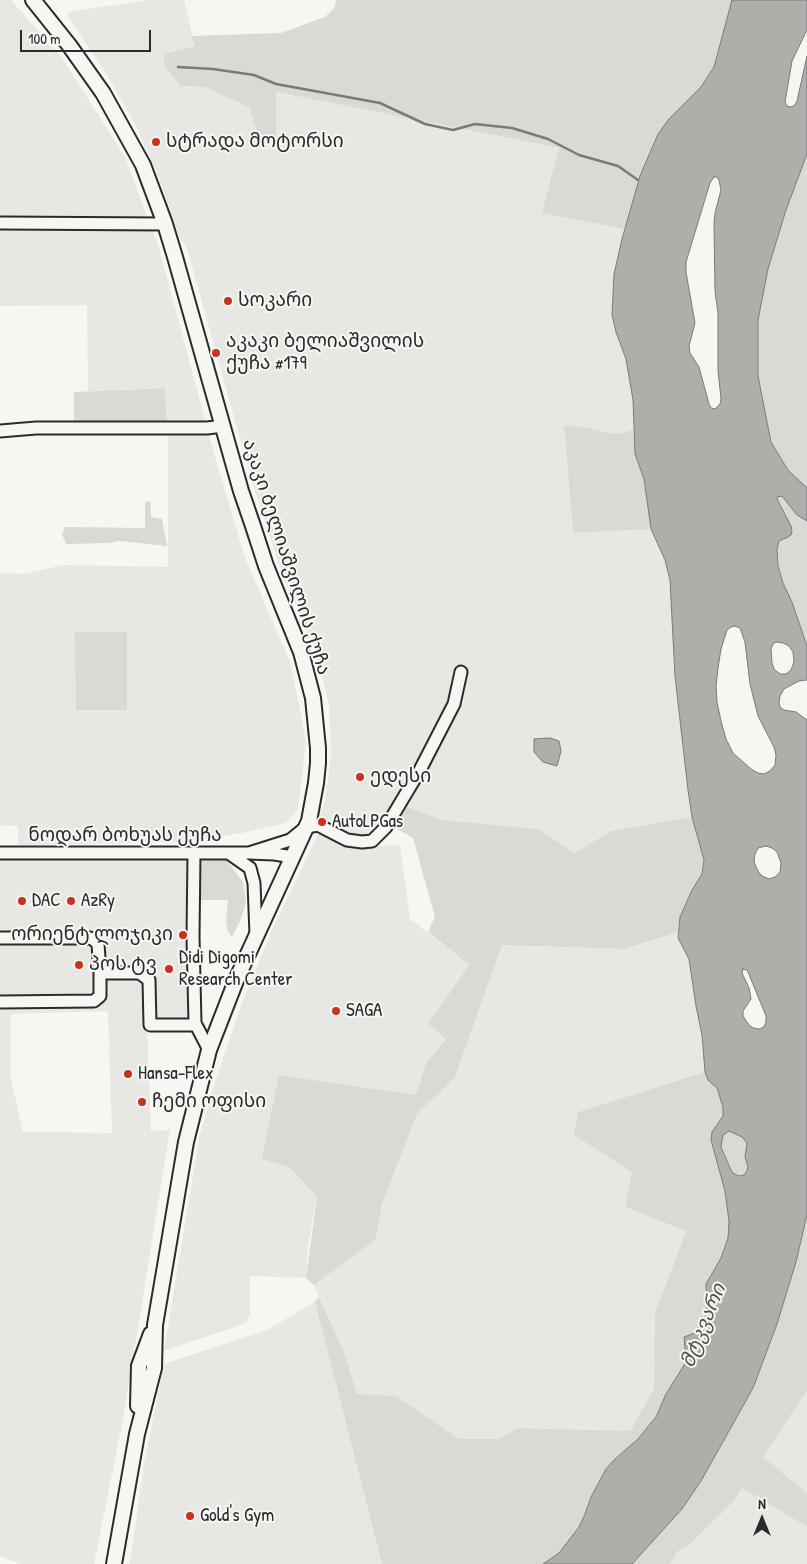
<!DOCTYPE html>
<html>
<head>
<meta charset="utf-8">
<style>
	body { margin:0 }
	#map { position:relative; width:807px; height:1564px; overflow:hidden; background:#f6f6f2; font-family:"Patrick Hand",sans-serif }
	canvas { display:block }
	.north { position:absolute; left:737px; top:1494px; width:50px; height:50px; -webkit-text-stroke:4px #f6f6f2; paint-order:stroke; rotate:0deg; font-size:14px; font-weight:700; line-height:20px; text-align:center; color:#2b2b2b }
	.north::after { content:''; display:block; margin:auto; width:18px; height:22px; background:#2b2b2b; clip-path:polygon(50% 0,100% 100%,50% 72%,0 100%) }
	.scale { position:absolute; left:20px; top:30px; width:131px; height:22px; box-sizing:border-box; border:2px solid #2b2b2b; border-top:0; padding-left:6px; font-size:15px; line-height:18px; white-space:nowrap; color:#2b2b2b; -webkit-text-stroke:4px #f6f6f2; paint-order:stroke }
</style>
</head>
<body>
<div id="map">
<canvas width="807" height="1564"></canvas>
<div class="north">N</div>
<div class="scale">100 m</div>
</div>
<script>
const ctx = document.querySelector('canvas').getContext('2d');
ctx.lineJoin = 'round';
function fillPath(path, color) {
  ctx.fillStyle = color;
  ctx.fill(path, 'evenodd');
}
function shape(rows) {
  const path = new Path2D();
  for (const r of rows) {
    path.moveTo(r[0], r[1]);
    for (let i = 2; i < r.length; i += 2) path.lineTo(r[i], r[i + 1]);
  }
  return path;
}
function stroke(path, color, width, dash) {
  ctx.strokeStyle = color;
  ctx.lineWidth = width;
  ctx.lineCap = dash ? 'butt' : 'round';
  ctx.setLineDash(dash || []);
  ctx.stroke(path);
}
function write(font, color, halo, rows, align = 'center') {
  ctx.font = font + ' "Patrick Hand","Noto Sans Georgian",sans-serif';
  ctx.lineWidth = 4;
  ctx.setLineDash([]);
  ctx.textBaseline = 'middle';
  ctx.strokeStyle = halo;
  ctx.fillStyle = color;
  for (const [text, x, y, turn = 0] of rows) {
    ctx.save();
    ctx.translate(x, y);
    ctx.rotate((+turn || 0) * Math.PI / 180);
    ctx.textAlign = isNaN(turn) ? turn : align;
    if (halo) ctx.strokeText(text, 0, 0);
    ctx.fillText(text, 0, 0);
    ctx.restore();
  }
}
const built = shape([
	[0,0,11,0,62,58,125,157,159,248,215,457,245,558,291,664,306,742,298,809,286,823,242,833,187,842,18,845,18,826,0,825,0,573,24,574,63,565,168,567,168,435,165,388,88,391,87,305,0,306],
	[149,0,184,0,195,46,165,54,181,86,206,87,250,108,276,144,276,92,559,148,543,213,625,229,614,274,622,347,626,359,633,400,633,430,616,434,588,428,564,425,573,533,651,529,665,560,670,580,675,676,688,790,692,817,611,831,575,853,538,829,442,820,393,802,372,837,361,840,346,834,319,816,325,802,331,755,329,705,314,645,283,577,252,482,186,245,181,241,158,175,134,122,105,72,67,15,73,11],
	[320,830,355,847,400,845,410,919,469,965,428,1024,446,1039,426,1063,416,1095,279,1075,289,1167,317,1197,308,1245,306,1278,250,1276,250,1314,246,1323,164,1351,199,1139,212,1091,242,1003,272,930],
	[188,856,191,1027,147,1027,151,1131,170,1130,123,1419,94,1564,21,1564,0,1556,0,858],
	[108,1011,112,1133,23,1132,11,1078,11,1014],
	[678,932,678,938,689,958,696,1006,702,1035,705,1072,578,1112,633,1172,625,1207,686,1230,655,1313,654,1389,630,1431,517,1428,499,1439,459,1439,396,1396,357,1394,344,1352,314,1285,376,1239,382,1204,417,1114,455,1077,502,945,624,949],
	[315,1302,382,1564,129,1564,132,1550,144,1464,164,1364,265,1331],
	[806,1390,807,1390,807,1493,763,1457],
	[742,1488,807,1527,807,1564,670,1564,678,1551,691,1543,734,1501]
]);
const green = shape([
	[336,0,732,0,714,67,701,87,669,119,658,134,640,176,625,229,542,213,559,148,276,92,276,145,261,144,250,108,206,87,181,86,164,64,165,54,195,46,192,36,281,33,325,17,335,7],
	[807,154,807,488,788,470,771,442,758,376,758,320,768,269,786,210],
	[165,388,167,424,74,423,74,392],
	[564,425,588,428,616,434,633,430,635,454,644,479,651,529,573,533],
	[778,496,782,496,797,515,807,521,807,646,792,602,783,583,778,566,778,544,779,541,791,535,792,531,778,501],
	[150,501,151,517,162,519,167,546,119,541,108,543,66,544,62,534,65,527,145,528,145,502],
	[75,632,127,632,127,710,76,710],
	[407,807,442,820,538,829,575,853,611,831,692,817,704,860,702,874,692,890,680,917,678,932,624,949,502,945,455,1077,417,1114,382,1204,376,1239,314,1285,306,1278,317,1197,289,1167,262,1159,279,1075,416,1095,426,1063,446,1039,428,1024,469,965,428,932,435,917,413,838,394,827],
	[218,860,227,861,243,882,246,900,245,906,240,921,232,937,228,932,226,922,228,900,198,900,197,861],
	[705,1072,708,1080,717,1088,723,1108,723,1116,716,1125,714,1151,725,1191,729,1221,728,1238,721,1258,706,1284,707,1314,695,1333,684,1337,686,1362,666,1394,656,1417,638,1439,615,1459,606,1469,591,1497,585,1514,579,1527,559,1553,543,1564,382,1564,315,1302,319,1297,344,1352,357,1394,396,1396,459,1439,499,1439,517,1428,630,1431,654,1389,655,1313,686,1231,625,1207,632,1172,574,1135,578,1112],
	[729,1131,742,1137,747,1143,745,1157,748,1167,747,1171,744,1175,739,1176,733,1173,730,1168,721,1147,723,1135],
	[807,1215,807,1390,763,1457,807,1493,807,1527,742,1488,734,1501,691,1543,678,1551,670,1564,632,1564,682,1509,701,1481,753,1388,777,1324,796,1262]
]);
const water = shape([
	[732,0,807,0,807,30,792,61,785,102,787,106,791,107,795,105,797,101,807,56,807,154,786,210,768,269,758,320,758,376,771,442,788,470,807,488,807,521,797,515,782,496,777,497,778,501,791,526,792,531,791,535,788,537,779,541,777,549,778,566,783,583,792,602,807,646,807,680,799,681,784,689,780,696,779,702,780,707,784,710,796,712,807,720,807,1215,796,1262,777,1324,753,1388,701,1481,682,1509,632,1564,543,1564,559,1553,579,1527,585,1514,591,1497,606,1469,615,1459,638,1439,656,1417,666,1394,686,1362,684,1337,695,1333,707,1314,706,1284,721,1258,728,1238,729,1221,725,1191,711,1140,712,1132,723,1116,723,1107,717,1088,708,1080,705,1072,702,1035,696,1006,689,959,678,938,680,917,692,890,702,874,704,860,692,817,688,790,675,676,670,580,665,560,651,529,644,479,635,454,633,400,626,359,616,332,612,315,614,274,622,239,640,176,658,134,669,119,701,87,714,67,732,0],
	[714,177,717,177,719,180,721,190,715,213,714,224,715,291,718,313,718,370,721,399,720,404,715,409,711,408,709,404,699,367,690,353,689,346,695,323,686,272,686,262,710,183,714,177],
	[735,626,740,628,745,642,750,684,758,716,774,747,776,755,775,765,770,771,764,774,758,773,751,769,733,753,726,739,721,721,717,702,716,686,718,668,721,649,727,630,731,627,735,626],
	[776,642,783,643,789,646,793,652,794,662,791,670,786,674,780,674,774,669,772,663,771,649,773,644,776,642],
	[766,846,772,848,777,852,781,863,780,872,775,877,769,879,762,876,758,871,754,862,755,854,758,848,766,846],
	[743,969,747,970,748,972,766,1016,766,1022,764,1027,759,1029,753,1028,749,1025,743,1016,743,1011,751,999,749,988,742,973,743,969],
	[729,1131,742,1137,747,1143,745,1157,748,1167,747,1171,744,1175,739,1176,733,1173,730,1168,721,1147,723,1135,729,1131],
	[550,738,559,741,561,751,557,766,543,762,534,752,534,739,550,738]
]);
const stream = shape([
	[178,67,213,69,254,75,276,84,380,103,425,124,453,130,475,124,512,128,548,139,579,155,618,166,638,180]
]);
const minor = shape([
	[0,223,165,224],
	[0,431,36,428,207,428,223,426],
	[0,853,249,853,274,854,293,857],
	[249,853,290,840,306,827,318,825,347,840,362,842,372,841,386,827,420,770,454,704,461,672],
	[194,854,193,937,195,1023,209,1050],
	[230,854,250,868,254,883,256,935],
	[0,938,90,938,94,940,98,944,100,973,100,996,94,1001,0,1002],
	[100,973,137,973,141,974,149,980,150,1025,196,1025]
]);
const major = shape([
	[33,0,69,45,103,93,143,165,165,224,175,257,241,491,253,526,266,566,301,652,313,698,318,748,318,763,316,783,309,821,237,978,209,1050,186,1142,155,1325,154,1368,137,1434,114,1564],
	[138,1406,139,1366,151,1334]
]);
const markers = [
	[156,142,5,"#c8321e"],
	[228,301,5,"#c8321e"],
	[216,353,5,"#c8321e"],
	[360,777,5,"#c8321e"],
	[322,822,5,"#c8321e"],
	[22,901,5,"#c8321e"],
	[71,901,5,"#c8321e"],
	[183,935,5,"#c8321e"],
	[79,965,5,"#c8321e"],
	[169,969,5,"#c8321e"],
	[336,1011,5,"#c8321e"],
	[128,1074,5,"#c8321e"],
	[142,1102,5,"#c8321e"],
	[190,1516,5,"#c8321e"]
];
const poiNames = [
	["სტრადა მოტორსი",166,142],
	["სოკარი",238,301],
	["აკაკი ბელიაშვილის",226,342],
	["ქუჩა #179",226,364],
	["ედესი",370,777],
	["AutoLPGas",332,822],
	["DAC",32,901],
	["AzRy",81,901],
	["ორიენტ ლოჯიკი",173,935,"right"],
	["Didi Digomi",179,958],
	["Research Center",179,980],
	["პოს ტვ",89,965],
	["SAGA",346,1011],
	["Hansa-Flex",138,1074],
	["ჩემი ოფისი",152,1102],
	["Gold's Gym",200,1516]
];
const streetNames = [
	["აკაკი ბელიაშვილის ქუჩა",286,557,72],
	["ნოდარ ბოხუას ქუჩა",125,836]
];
const waterNames = [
	["მტკვარი",704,1326,-68]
];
fillPath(built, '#e7e7e3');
fillPath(green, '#d9d9d5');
fillPath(water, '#aeaeab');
stroke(water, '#7a7a78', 1);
stroke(stream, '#7a7a78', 2.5);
stroke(minor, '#2b2b2b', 15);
stroke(major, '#2b2b2b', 18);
stroke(minor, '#f6f6f2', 11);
stroke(major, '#f6f6f2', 14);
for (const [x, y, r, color] of markers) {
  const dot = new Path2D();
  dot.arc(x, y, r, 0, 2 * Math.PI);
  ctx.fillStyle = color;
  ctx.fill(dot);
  stroke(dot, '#f6f6f2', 2);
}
write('19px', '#2b2b2b', '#f6f6f2', poiNames, 'left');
write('19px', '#2b2b2b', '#f6f6f2', streetNames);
write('italic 20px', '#525251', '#f6f6f2', waterNames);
</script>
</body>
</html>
